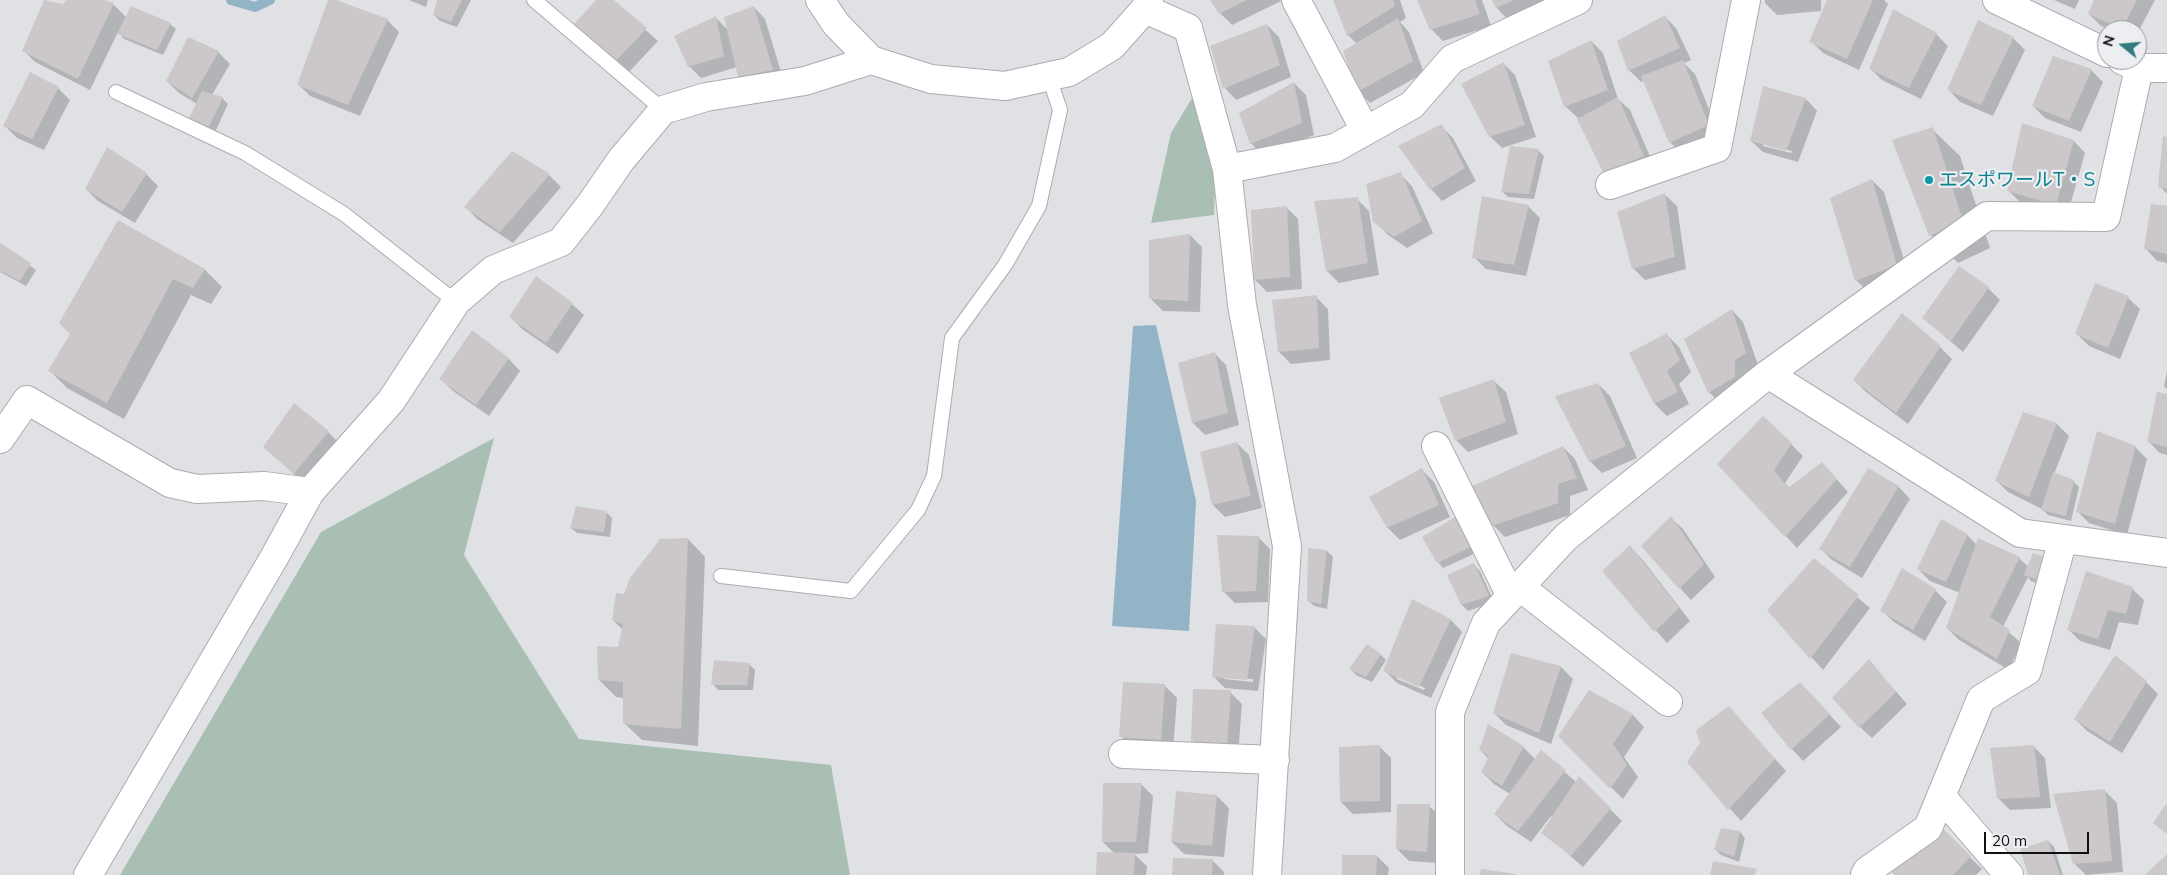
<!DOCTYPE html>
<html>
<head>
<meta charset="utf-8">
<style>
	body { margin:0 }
	#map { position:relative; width:2167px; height:875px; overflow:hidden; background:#e0e1e5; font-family:Mulish,sans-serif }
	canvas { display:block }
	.north { position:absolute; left:2097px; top:20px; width:50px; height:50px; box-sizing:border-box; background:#edeef2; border:1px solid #959698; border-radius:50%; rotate:287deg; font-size:14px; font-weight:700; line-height:20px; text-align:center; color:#101112 }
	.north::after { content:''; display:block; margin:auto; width:18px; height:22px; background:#327b81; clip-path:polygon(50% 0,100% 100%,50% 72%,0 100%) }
	.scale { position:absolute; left:1984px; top:832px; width:105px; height:22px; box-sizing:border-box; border:2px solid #101112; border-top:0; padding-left:6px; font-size:15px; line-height:18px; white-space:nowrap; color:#101112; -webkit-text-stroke:4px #edeef2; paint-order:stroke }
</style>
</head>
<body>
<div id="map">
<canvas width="2167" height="875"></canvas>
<div class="north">N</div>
<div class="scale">20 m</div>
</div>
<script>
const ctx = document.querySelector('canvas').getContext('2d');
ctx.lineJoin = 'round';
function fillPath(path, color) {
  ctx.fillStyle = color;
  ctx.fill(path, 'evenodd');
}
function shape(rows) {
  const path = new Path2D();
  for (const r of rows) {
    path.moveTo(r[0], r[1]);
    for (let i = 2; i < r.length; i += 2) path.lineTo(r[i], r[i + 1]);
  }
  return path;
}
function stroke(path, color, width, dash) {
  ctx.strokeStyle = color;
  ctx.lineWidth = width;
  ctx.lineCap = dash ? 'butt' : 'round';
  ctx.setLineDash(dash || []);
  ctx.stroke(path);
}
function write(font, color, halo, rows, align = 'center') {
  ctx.font = font + ' Mulish,"Noto Sans JP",sans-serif';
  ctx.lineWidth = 4.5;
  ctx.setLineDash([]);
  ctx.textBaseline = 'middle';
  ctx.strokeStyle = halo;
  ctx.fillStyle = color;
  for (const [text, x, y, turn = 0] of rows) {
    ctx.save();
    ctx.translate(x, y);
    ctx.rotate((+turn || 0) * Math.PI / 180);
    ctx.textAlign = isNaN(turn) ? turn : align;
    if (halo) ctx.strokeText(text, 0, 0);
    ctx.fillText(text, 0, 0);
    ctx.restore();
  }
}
const green = shape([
	[1192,98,1202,101,1215,176,1214,215,1151,223,1171,133],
	[494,438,464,555,579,739,831,765,850,875,120,875,321,532]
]);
const water = shape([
	[1156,325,1196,501,1189,631,1112,626,1133,326]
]);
const shadow = shape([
	[67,0,102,0,114,5,126,17,170,24,176,29,163,55,124,39,118,32,90,90,35,62,23,50],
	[330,0,387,20,399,32,360,116,310,96,299,85],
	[409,0,428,0,426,7],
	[439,0,471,0,457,27,440,21,434,15],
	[598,0,612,0,658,41,629,72,586,37],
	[1212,0,1280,0,1281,1,1232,25,1220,13],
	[1334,0,1400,0,1406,18,1400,22,1409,32,1424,73,1370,103,1358,91,1357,44,1348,35],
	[1418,0,1482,0,1491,26,1443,41,1431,29],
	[1493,0,1552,0,1508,20,1497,8],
	[1765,0,1821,0,1821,11,1777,15,1765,3],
	[1828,0,1884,0,1888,4,1859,70,1823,53,1811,41],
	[2054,0,2079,0,2075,9],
	[2095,0,2155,0,2137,34,2137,30,2111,30,2101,26,2089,14],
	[754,7,765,19,784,82,751,88,739,76,737,67,701,78,689,66,716,18,728,30],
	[1664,16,1676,28,1691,60,1684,63,1695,74,1720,137,1682,154,1670,142,1644,80,1641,82,1629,70],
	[1267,25,1279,37,1291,77,1236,100,1225,88],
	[1936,34,1948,46,1921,99,1882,80,1870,68],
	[2013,38,2025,50,1993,116,1960,102,1949,90],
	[1591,41,1603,53,1618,99,1630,110,1655,168,1605,173,1578,118,1565,106],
	[218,52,230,64,212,95,222,98,228,104,215,132,196,124,190,118,197,104,179,93,167,81],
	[1503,63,1515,75,1536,137,1502,148,1490,136],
	[2091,70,2103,82,2081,132,2045,118,2033,106],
	[1294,83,1306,95,1314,135,1263,156,1252,144,1241,114],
	[58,88,70,100,44,150,17,138,5,126],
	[1806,99,1817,111,1798,162,1763,152,1751,141],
	[1763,143,1792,151,1791,153,1763,146],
	[1441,126,1453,138,1476,181,1442,201,1431,189],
	[1932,129,1960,156,1990,248,1958,263,1931,235],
	[2167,138,2167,194,2160,186],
	[2074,141,2085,153,2067,216,2021,203,2009,191],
	[107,149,146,174,158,186,135,223,98,201,86,189],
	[1538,150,1544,156,1534,199,1508,197,1502,191],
	[1400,174,1412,186,1433,233,1407,248,1387,234,1375,221],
	[549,175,561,187,513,243,477,219,466,207],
	[1872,180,1884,192,1909,277,1868,292,1856,280],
	[1665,195,1677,206,1686,269,1645,280,1633,268],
	[1357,199,1369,211,1379,275,1339,283,1327,271],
	[1528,206,1540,218,1526,276,1486,269,1474,257],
	[1286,207,1298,219,1302,289,1267,292,1255,280],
	[2167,208,2167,263,2157,261,2146,249],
	[118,221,205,270,222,287,211,304,191,295,124,419,67,388,50,371,72,334],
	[1190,235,1202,247,1200,312,1163,311,1151,299],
	[0,245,36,270,26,286,0,272],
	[1988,288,2000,300,1963,352,1923,318],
	[1316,297,1328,309,1330,360,1291,364,1279,352,1274,301],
	[2128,298,2140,309,2120,359,2089,346,2077,334],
	[572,304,584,315,558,354,522,329,511,317],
	[1732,310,1743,322,1758,365,1746,372,1747,389,1721,404,1709,392],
	[472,332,509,359,520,371,489,416,453,391,441,379],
	[1667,335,1679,347,1691,372,1679,384,1689,404,1667,416,1655,404,1631,353],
	[1940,347,1952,359,1908,424,1866,392,1854,380],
	[1214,353,1226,365,1239,425,1205,435,1193,423,1179,364],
	[2167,371,2167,389,2164,386],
	[1494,381,1506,392,1518,434,1468,452,1456,440],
	[1598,384,1610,396,1637,458,1602,473,1590,461],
	[2167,395,2167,455,2160,453,2148,441],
	[2024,413,2057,424,2069,436,2054,474,2073,481,2079,487,2071,521,2048,515,2042,509,2008,492,1996,480],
	[328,432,340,444,306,485,264,447],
	[1237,443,1249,455,1262,508,1225,517,1213,505],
	[1791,444,1803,456,1785,483,1789,488,1822,463,1848,492,1797,548,1719,464],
	[1563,447,1575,459,1588,490,1570,496,1570,515,1505,537,1493,525],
	[2135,447,2147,459,2127,535,2089,523,2077,511],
	[1422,470,1434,482,1450,517,1400,540,1388,528,1371,497],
	[1868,470,1899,487,1910,499,1862,578,1832,560,1820,548],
	[607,513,612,518,610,537,577,533,571,528],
	[1671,518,1683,529,1715,577,1691,600,1680,588],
	[1455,519,1460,525,1476,553,1443,568,1438,562],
	[1967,535,1977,545,2019,558,2049,587,2031,581,2028,577,2003,627,2021,643,2009,670,1959,640,1947,628,1960,593,1930,581,1918,569],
	[1258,537,1270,549,1268,602,1235,603,1223,591],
	[688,539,705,557,698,746,642,740,624,723,624,698,616,697,599,680,619,648,623,630,613,620,625,595],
	[1630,547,1642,559,1690,621,1667,643,1604,571],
	[1309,549,1327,551,1333,557,1327,609,1314,606,1308,600],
	[1814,560,1870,608,1823,670,1769,610],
	[1474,565,1480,571,1494,602,1468,611,1462,605,1449,576],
	[1902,570,1935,590,1947,602,1925,641,1894,622,1882,611],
	[2132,589,2144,600,2138,625,2119,622,2110,650,2080,641,2068,629],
	[1451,620,1462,632,1431,698,1397,683,1385,671],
	[1397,676,1425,688,1424,690,1397,679],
	[1254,627,1266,639,1258,691,1225,688,1213,676],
	[1224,677,1253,679,1253,682,1224,679],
	[1381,655,1386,660,1372,682,1356,675,1351,669],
	[1512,655,1561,667,1573,679,1551,744,1506,725,1494,713],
	[1869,661,1907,704,1872,738,1860,727],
	[749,664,755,670,753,690,718,690,713,684],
	[2146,682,2158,694,2122,753,2087,731,2075,719],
	[1165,686,1177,698,1173,751,1133,748,1121,736],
	[1230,692,1242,704,1238,755,1205,753,1193,741],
	[1589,692,1633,715,1644,727,1624,757,1638,777,1623,799,1559,736],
	[1812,696,1841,727,1803,761,1792,749],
	[1729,708,1786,771,1741,821,1688,761],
	[1379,746,1391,758,1391,812,1353,814,1341,802],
	[2033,746,2045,758,2051,808,2010,810,1998,798],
	[1523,747,1535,759,1541,751,1576,782,1579,778,1622,821,1583,867,1543,832,1553,818,1551,816,1531,842,1507,826,1495,814,1510,794,1494,784,1482,772,1489,759,1480,750],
	[1141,784,1153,796,1148,853,1134,854,1147,866,1146,875,1097,875,1115,854,1103,842],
	[2105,791,2117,803,2123,872,2086,875,2074,863],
	[1217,796,1229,808,1224,857,1184,854,1172,842],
	[1429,806,1441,817,1439,863,1409,861,1397,849],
	[1938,826,1982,869,1976,875,1897,875],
	[1740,832,1745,838,1739,862,1721,855,1715,849],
	[2048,841,2054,847,2063,875,2029,875],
	[1377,856,1389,868,1388,875,1343,875],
	[1212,860,1224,872,1224,875,1174,875]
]);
const stream = shape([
	[231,0,255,7,270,0]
]);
const building = shape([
	[44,0,63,4,66,0,105,0,114,3,78,79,22,51],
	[328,0,336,0,388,19,348,105,297,85],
	[437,0,462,0,451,22,433,15],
	[596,0,614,0,647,28,616,61,573,25],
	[1210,0,1247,0,1219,14],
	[1333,0,1393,0,1395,6,1347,36],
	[1417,0,1475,0,1480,14,1430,30],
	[1492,0,1514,0,1496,8],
	[1827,0,1873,0,1847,59,1809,42],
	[2094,0,2137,0,2122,29,2088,14],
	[131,6,171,23,157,50,117,34],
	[754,6,773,70,738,77,724,17],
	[1893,9,1937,33,1909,88,1869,69],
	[1665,15,1680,48,1628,71,1617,41],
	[716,16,724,56,688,67,674,36],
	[1398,18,1413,61,1357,92,1343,51],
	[1978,20,2014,37,1981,105,1947,90],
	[1267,24,1280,65,1223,89,1210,46],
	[188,37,219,51,192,98,166,81],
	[1591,40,1608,90,1564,107,1548,61],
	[2053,56,2092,69,2069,121,2032,106],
	[1683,60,1709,125,1669,143,1641,76],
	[1504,62,1525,125,1489,137,1461,84],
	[30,72,59,87,32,139,3,126],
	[1294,82,1302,123,1250,144,1239,113],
	[1763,86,1806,98,1786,151,1750,141],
	[202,91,223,97,209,127,189,118],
	[1618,97,1644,156,1604,174,1577,119],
	[2022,123,2074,140,2056,205,2007,191],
	[1442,124,1465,168,1430,190,1398,146],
	[1933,127,1963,221,1929,236,1892,140],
	[2163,136,2167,137,2167,189,2158,187],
	[1510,146,1539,149,1529,194,1501,192],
	[107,147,147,173,122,212,85,189],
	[512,151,550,174,500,232,464,207],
	[1401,172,1422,221,1394,237,1373,222,1366,184],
	[1872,179,1897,265,1855,281,1830,198],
	[1665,193,1675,257,1632,269,1617,212],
	[1482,196,1529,205,1514,265,1472,258],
	[1358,197,1368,263,1326,271,1314,201],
	[2151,204,2167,206,2167,254,2144,249],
	[1287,206,1290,277,1254,280,1251,210],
	[118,220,205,269,193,288,173,279,107,403,48,371,70,334,59,323],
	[1190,234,1188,301,1149,299,1149,240],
	[0,243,31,263,20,281,0,271],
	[1959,266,1989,287,1951,341,1922,318],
	[536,276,573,303,546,343,509,317],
	[2095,283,2129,296,2108,348,2075,334],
	[1317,295,1319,348,1278,352,1272,300],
	[1732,309,1746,353,1735,360,1735,377,1708,393,1684,339],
	[1902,313,1941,346,1896,413,1853,380],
	[472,330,509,358,476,405,439,379],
	[1667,333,1680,360,1667,371,1678,392,1654,404,1629,353],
	[1215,352,1228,413,1192,423,1178,363],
	[1494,379,1506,422,1455,441,1439,398],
	[1598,383,1626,446,1589,462,1555,396],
	[2157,392,2167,394,2167,447,2147,442],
	[294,403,329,431,294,474,263,447],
	[2023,412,2057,423,2029,497,1995,481],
	[1763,416,1792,443,1774,470,1788,488,1822,462,1837,479,1785,537,1717,464],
	[2097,431,2136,446,2115,524,2076,512],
	[1237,442,1251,496,1212,505,1200,452],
	[1563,446,1577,478,1558,484,1558,503,1492,526,1470,487],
	[1422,468,1439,505,1387,528,1369,497],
	[1868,468,1899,486,1850,567,1819,549],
	[2053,472,2074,480,2066,516,2041,510],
	[576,506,607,511,604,532,570,528],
	[1671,516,1704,564,1679,589,1641,546],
	[1455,517,1471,547,1437,563,1422,537],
	[1941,519,1968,534,1946,582,1917,569],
	[1217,535,1259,536,1256,591,1222,592],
	[688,538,681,729,623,724,623,682,598,680,597,646,618,647,623,624,612,620,616,593,624,594,630,578,660,539],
	[1978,538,2020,557,1990,617,2010,630,1997,659,1946,628],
	[1630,545,1679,608,1654,632,1602,571],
	[1308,548,1327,550,1321,604,1307,601],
	[2033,553,2051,559,2043,582,2024,575],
	[1814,558,1859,595,1810,659,1767,610],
	[1474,563,1489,596,1461,605,1447,575],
	[1902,568,1936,589,1913,630,1880,611],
	[2086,571,2133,587,2126,614,2108,610,2098,639,2067,630],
	[1412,599,1451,619,1419,687,1383,671],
	[1216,624,1255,626,1247,680,1212,677],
	[1367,644,1381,654,1366,677,1349,669],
	[1511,653,1561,666,1539,733,1493,713],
	[2115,655,2147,681,2110,742,2074,719],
	[1869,659,1896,692,1859,728,1832,698],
	[714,660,750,663,747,685,711,685],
	[1123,682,1165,684,1161,740,1119,737],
	[1800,682,1830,714,1791,750,1761,713],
	[1193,689,1231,690,1227,744,1191,741],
	[1589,690,1633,714,1613,744,1627,765,1610,789,1558,736],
	[1729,706,1775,759,1728,810,1687,762,1700,743,1696,730],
	[1488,724,1524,746,1502,786,1481,772,1489,756,1479,750],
	[1380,745,1380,801,1340,802,1339,747],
	[2034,745,2040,797,1997,799,1990,748],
	[1541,750,1566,770,1518,831,1494,814],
	[1579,776,1611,808,1571,856,1541,833],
	[1103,783,1142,783,1136,842,1102,842],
	[2105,789,2112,861,2073,864,2053,794],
	[1176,791,1217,795,1212,846,1171,842],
	[2167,803,2167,834,2153,823],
	[1397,804,1430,804,1427,852,1396,849],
	[1938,824,1971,856,1953,875,1895,875,1892,872],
	[1721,828,1740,831,1734,857,1714,849],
	[2048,840,2060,875,2028,875,2020,849],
	[1097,852,1135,853,1134,875,1096,875],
	[2167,854,2167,875,2145,875],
	[1342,855,1377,855,1376,875,1342,875],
	[1173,858,1213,859,1212,875,1172,875],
	[1713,861,1757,869,1755,875,1710,875],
	[1481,869,1516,874,1516,875,1480,875]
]);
const service = shape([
	[534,0,663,110],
	[116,92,245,153,344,214,456,302],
	[721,576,851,591,918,510,934,476,952,338,1005,265,1039,206,1060,110,1049,77]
]);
const minor = shape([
	[1296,0,1365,130],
	[1997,0,2107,53],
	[1145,9,1188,28,1227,169,1242,305,1287,546,1267,875],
	[2139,68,2167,68],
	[1227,169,1335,148,1412,105,1452,59,1578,0],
	[1610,185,1717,148,1746,0],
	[1768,374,2020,533,2167,553],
	[0,439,27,400,170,483,197,489,264,486,310,492,391,401,456,302,493,270,561,242,590,205,621,160,663,110,706,97,805,81,871,60],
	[1436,446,1511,596],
	[1520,587,1668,702],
	[1123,754,1275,760],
	[1941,796,2009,875],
	[88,875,275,556,310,492],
	[1450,875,1450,712,1486,623,1566,537,1768,374,1987,216,2106,217,2139,68,2122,60],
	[1865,875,1867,871,1928,828,1981,699,2027,671,2063,539]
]);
const tertiary = shape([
	[820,0,836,24,871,60,931,79,1005,86,1069,72,1112,46,1145,9,1149,0]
]);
const markers = [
	[1929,180,5,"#0f9aa8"]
];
const cultureNames = [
	["エスポワールT・S",1939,180]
];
fillPath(green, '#aabfb3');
fillPath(water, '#93b4c7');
fillPath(shadow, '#0003');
stroke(stream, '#93b4c7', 10);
fillPath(building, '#ccc7c9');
stroke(service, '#abacb1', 16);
stroke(minor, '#abacb1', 30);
stroke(tertiary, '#abacb1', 30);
stroke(service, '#fff', 14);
stroke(minor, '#fff', 28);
stroke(tertiary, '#fff', 28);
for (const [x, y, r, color] of markers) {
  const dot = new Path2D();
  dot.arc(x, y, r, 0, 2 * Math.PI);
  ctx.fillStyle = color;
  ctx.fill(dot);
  stroke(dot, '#edeef2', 2);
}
write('19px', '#0d838f', '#edeef2', cultureNames, 'left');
</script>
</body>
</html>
